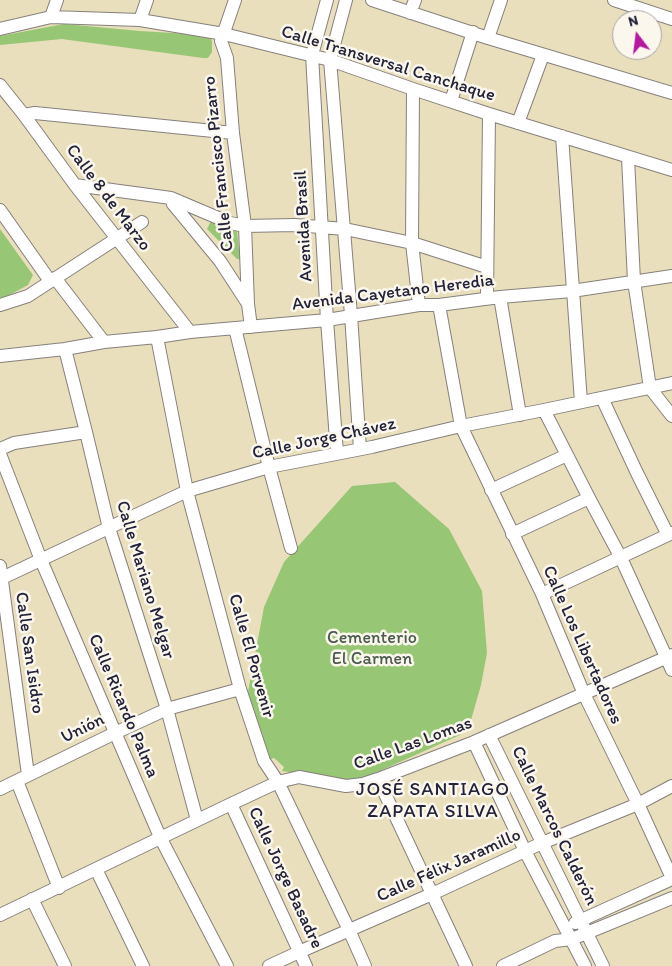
<!DOCTYPE html>
<html>
<head>
<meta charset="utf-8">
<style>
	body { margin:0 }
	#map { position:relative; width:672px; height:966px; overflow:hidden; background:#e9dfbc; font-family:Itim,sans-serif }
	canvas { display:block }
	.north { position:absolute; left:612px; top:10px; width:50px; height:50px; box-sizing:border-box; background:#fbf7ec; border:1px solid #a4a2a5; border-radius:50%; rotate:345deg; font-size:14px; font-weight:700; line-height:20px; text-align:center; color:#22223b }
	.north::after { content:''; display:block; margin:auto; width:18px; height:22px; background:#b5179e; clip-path:polygon(50% 0,100% 100%,50% 72%,0 100%) }
</style>
</head>
<body>
<div id="map">
<canvas width="672" height="966"></canvas>
<div class="north">N</div>
</div>
<script>
const ctx = document.querySelector('canvas').getContext('2d');
ctx.lineJoin = 'round';
function fillPath(path, color) {
  ctx.fillStyle = color;
  ctx.fill(path, 'evenodd');
}
function shape(rows) {
  const path = new Path2D();
  for (const r of rows) {
    path.moveTo(r[0], r[1]);
    for (let i = 2; i < r.length; i += 2) path.lineTo(r[i], r[i + 1]);
  }
  return path;
}
function stroke(path, color, width, dash) {
  ctx.strokeStyle = color;
  ctx.lineWidth = width;
  ctx.lineCap = dash ? 'butt' : 'round';
  ctx.setLineDash(dash || []);
  ctx.stroke(path);
}
function write(font, color, halo, rows, align = 'center') {
  ctx.font = font + ' Itim,sans-serif';
  ctx.lineWidth = 5;
  ctx.setLineDash([]);
  ctx.textBaseline = 'middle';
  ctx.strokeStyle = halo;
  ctx.fillStyle = color;
  for (const [text, x, y, turn = 0] of rows) {
    ctx.save();
    ctx.translate(x, y);
    ctx.rotate((+turn || 0) * Math.PI / 180);
    ctx.textAlign = isNaN(turn) ? turn : align;
    if (halo) ctx.strokeText(text, 0, 0);
    ctx.fillText(text, 0, 0);
    ctx.restore();
  }
}
const green = shape([
	[64,24,140,31,206,35,209,36,212,41,212,52,208,58,203,58,62,39,0,45,0,36],
	[212,219,237,231,240,259,237,259,207,229],
	[0,229,33,275,28,285,0,300],
	[395,482,449,529,482,591,487,653,481,685,471,720,460,735,362,779,348,780,282,771,284,767,274,758,268,760,247,697,264,607,284,562,352,486]
]);
const minor = shape([
	[235,0,221,41,227,58,233,133,245,226,248,304,251,327],
	[327,0,312,55,327,320,337,453],
	[346,0,330,60,351,315,360,449],
	[372,0,488,38,672,93],
	[614,0,672,19],
	[410,13,415,0],
	[51,17,57,0],
	[140,20,147,0],
	[0,29,51,17,140,20,224,34,330,60,413,89,489,114,672,170],
	[488,38,501,0],
	[0,85,24,115,75,185,190,332],
	[413,89,412,243,419,305],
	[451,101,473,32],
	[24,115,35,113,233,133],
	[518,123,543,55],
	[562,136,581,402],
	[628,158,634,281,650,388,672,416],
	[75,185,171,198,230,223,245,226,295,225,345,229,412,243,487,267],
	[171,198,173,204,220,261,248,304],
	[0,210,50,281],
	[55,278,104,342],
	[500,297,520,415],
	[487,298,489,114],
	[0,305,28,296,142,222],
	[439,305,461,426,542,594,584,694,638,804,672,878],
	[235,328,269,467,291,548],
	[157,337,187,491,240,689,264,761,278,782,349,930,365,966],
	[65,349,86,432,109,528,167,709,197,820],
	[0,356,65,349,104,342,157,337,190,332,327,320,419,305,439,305,500,297,572,291,672,276],
	[602,398,637,473,668,535],
	[544,410,589,498,621,558,672,670],
	[0,449,14,443,86,432],
	[0,454,41,560,160,837,227,966],
	[491,490,567,455],
	[512,534,589,498],
	[0,566,28,775],
	[0,579,187,491,269,467,372,447,461,426,544,410,672,383],
	[542,594,672,533],
	[489,735,603,966],
	[474,742,525,851,585,966],
	[378,779,466,966],
	[17,781,59,888],
	[0,789,115,733,167,709,240,689],
	[231,804,306,966],
	[96,869,143,966],
	[32,899,65,966],
	[0,915,231,804,278,782,299,777,346,786,363,784,378,779,474,742,672,655],
	[575,923,672,879],
	[269,966,299,952,432,894,542,843,638,804,672,786],
	[503,966,555,941,572,939,672,898]
]);
const streetNames = [
	["Calle Transversal Canchaque",388,64,17],
	["Calle Francisco Pizarro",219,164,-96],
	["Calle 8 de Marzo",108,198,53],
	["Avenida Brasil",304,226,-93],
	["Avenida Cayetano Heredia",393,293,-7],
	["Calle Jorge Chávez",324,439,-12],
	["Calle Mariano Melgar",145,580,73],
	["Calle Los Libertadores",582,645,66],
	["Calle San Isidro",29,653,82],
	["Calle El Porvenir",251,656,74],
	["Calle Ricardo Palma",123,706,67],
	["Unión",83,729,-26],
	["Calle Las Lomas",413,744,-20],
	["Calle Marcos Calderón",554,826,64],
	["Calle Félix Jaramillo",449,866,-24],
	["Calle Jorge Basadre",285,878,65]
];
const parkNames = [
	["Cementerio",372,638],
	["El Carmen",372,659]
];
const neighbourhoodNames = [
	["JOSÉ SANTIAGO",433,790],
	["ZAPATA SILVA",433,812]
];
fillPath(green, '#97c675');
stroke(minor, '#86807c', 14);
stroke(minor, '#fff', 12);
write('18px', '#22223b', '#fbf7ec', streetNames);
write('18px', '#4b5b4f', '#fbf7ec', parkNames);
ctx.letterSpacing = '1px';
write('19px', '#22223b', '#fbf7ec', neighbourhoodNames);
ctx.letterSpacing = '0px';
</script>
</body>
</html>
